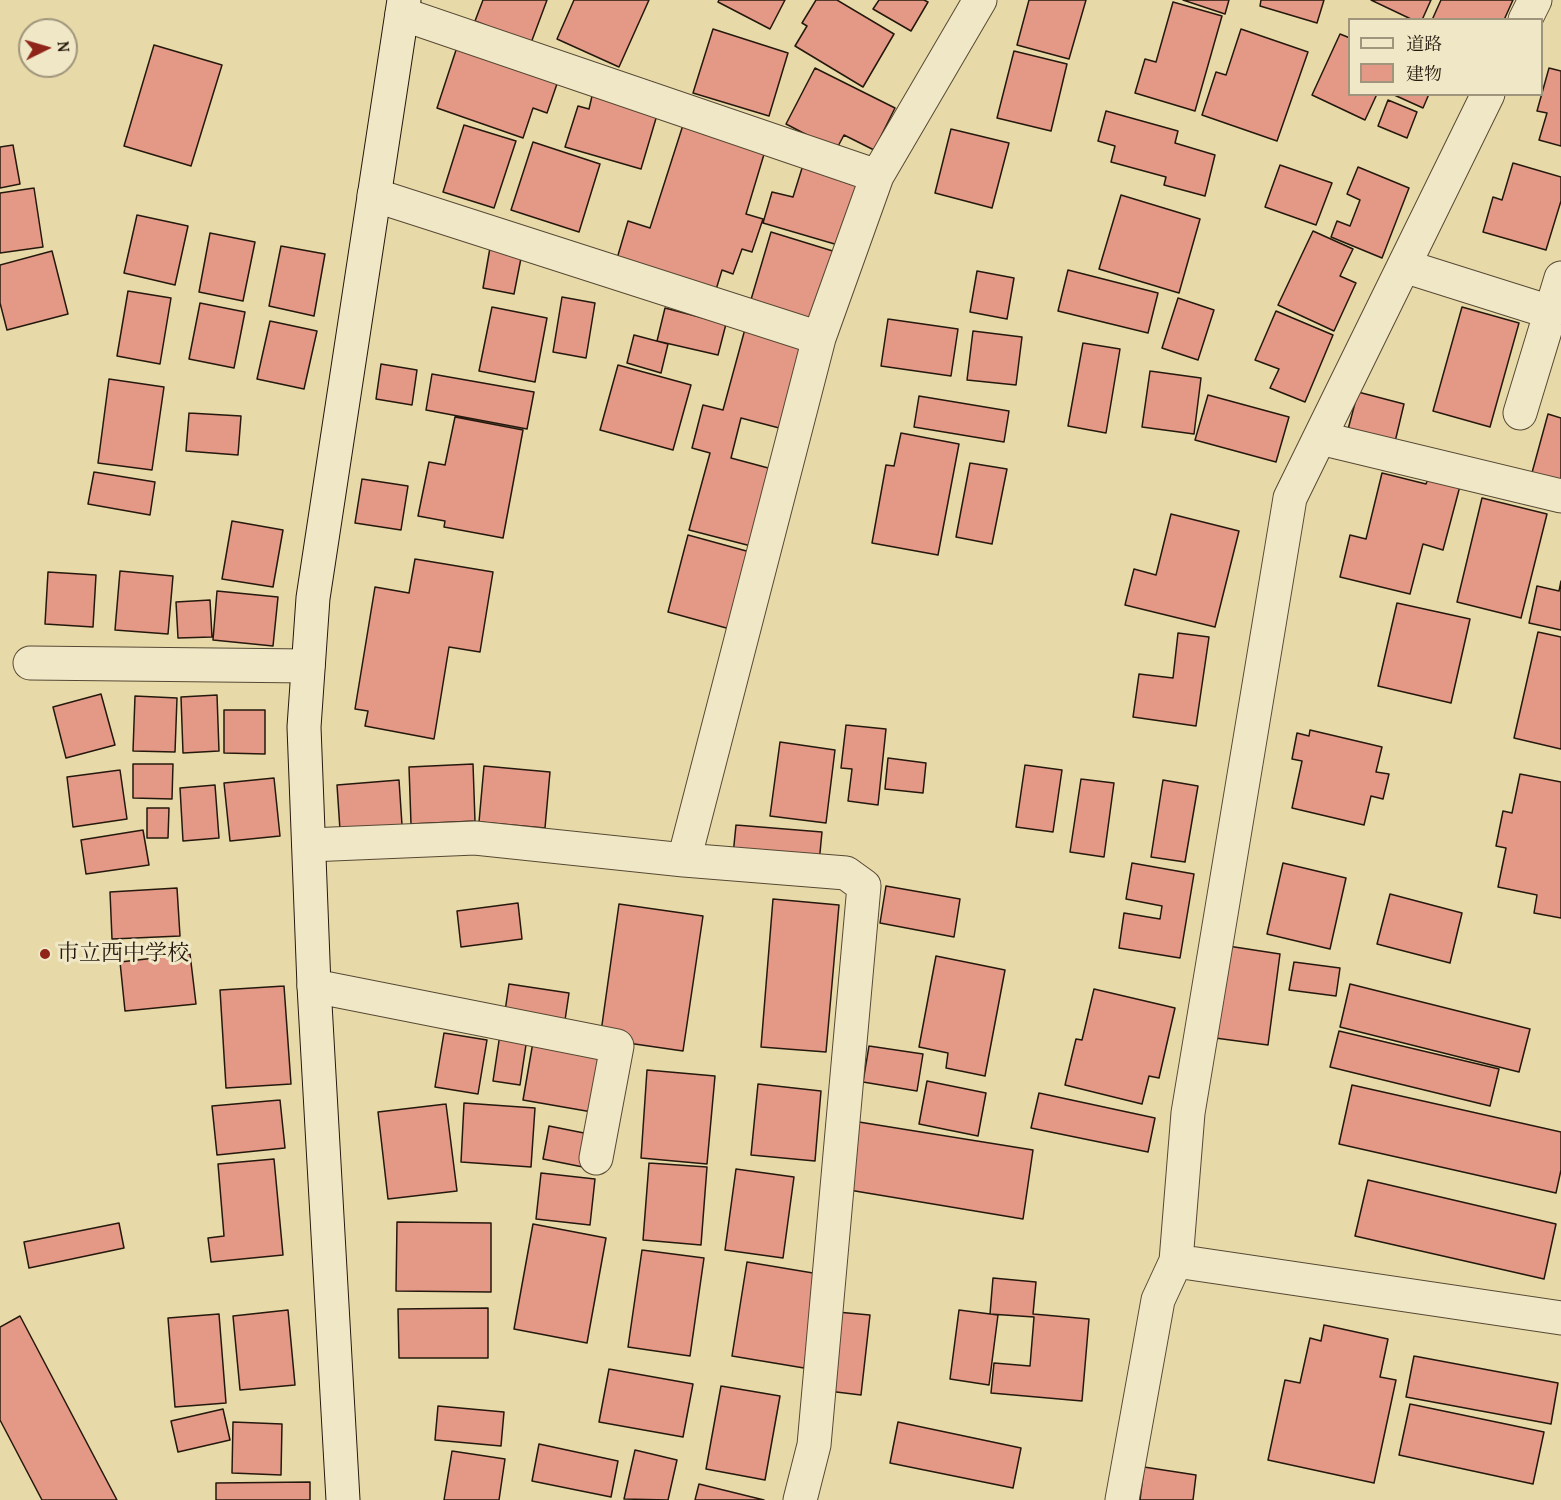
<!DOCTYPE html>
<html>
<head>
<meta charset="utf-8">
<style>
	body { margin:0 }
	#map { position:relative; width:1561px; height:1500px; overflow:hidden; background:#e8daa8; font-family:"Gentium Book Plus","Noto Serif JP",serif }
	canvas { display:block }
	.legend { position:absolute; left:1348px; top:18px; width:195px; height:78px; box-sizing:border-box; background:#f0e7c6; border:2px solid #9f957c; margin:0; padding:8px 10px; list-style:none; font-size:18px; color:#25190d }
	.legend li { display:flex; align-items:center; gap:12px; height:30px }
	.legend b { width:30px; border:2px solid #9f957c }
	.north { position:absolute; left:18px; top:18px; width:60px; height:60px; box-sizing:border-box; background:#f0e7c6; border:2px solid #9f957c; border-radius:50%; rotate:85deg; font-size:16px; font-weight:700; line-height:24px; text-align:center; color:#25190d }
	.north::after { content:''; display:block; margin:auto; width:21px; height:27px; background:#8f2418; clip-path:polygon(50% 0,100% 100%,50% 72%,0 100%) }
</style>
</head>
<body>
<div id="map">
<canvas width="1561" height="1500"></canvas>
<ul class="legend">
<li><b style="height:8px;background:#f0e7c6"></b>道路</li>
<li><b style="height:16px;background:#e49886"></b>建物</li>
</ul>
<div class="north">N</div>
</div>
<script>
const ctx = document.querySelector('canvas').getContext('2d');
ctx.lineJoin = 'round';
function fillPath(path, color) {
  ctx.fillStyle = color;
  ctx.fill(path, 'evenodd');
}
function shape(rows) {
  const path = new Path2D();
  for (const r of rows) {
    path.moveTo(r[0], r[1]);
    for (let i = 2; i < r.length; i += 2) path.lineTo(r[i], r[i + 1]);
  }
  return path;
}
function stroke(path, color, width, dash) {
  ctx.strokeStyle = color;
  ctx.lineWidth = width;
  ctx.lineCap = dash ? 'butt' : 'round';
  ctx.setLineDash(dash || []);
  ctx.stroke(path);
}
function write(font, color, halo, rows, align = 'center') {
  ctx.font = font + ' "Gentium Book Plus","Noto Serif JP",serif';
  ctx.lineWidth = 6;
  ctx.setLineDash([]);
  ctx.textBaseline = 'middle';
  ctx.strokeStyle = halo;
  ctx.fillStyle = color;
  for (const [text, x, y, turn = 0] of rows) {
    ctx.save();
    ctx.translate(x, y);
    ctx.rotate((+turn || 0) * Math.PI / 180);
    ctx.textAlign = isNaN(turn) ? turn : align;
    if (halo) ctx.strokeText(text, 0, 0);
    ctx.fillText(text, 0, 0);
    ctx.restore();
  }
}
const building = shape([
	[483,0,547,0,531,43,475,21,483,0],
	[574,0,649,0,619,67,557,39,574,0],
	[719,0,785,0,770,29,718,2,719,0],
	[816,0,837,0,894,34,863,87,795,46,807,26,802,23,816,0],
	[879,0,924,0,928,2,911,31,873,9,879,0],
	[1029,0,1086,0,1069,59,1017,45,1029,0],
	[1183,0,1229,0,1225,14,1183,0],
	[1261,0,1324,0,1317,23,1260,6,1261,0],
	[1371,0,1431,0,1422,20,1413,20,1371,0],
	[1441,0,1513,0,1504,20,1432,20,1441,0],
	[1173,2,1222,16,1195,111,1135,93,1145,59,1156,62,1173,2],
	[713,29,788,53,769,116,693,93,713,29],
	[1241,29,1308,52,1277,141,1202,115,1216,72,1226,75,1241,29],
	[1340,34,1350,38,1350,94,1377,94,1365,120,1312,95,1340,34],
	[458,44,559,78,547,113,533,108,523,138,437,108,458,44],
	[154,45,222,65,191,166,124,146,154,45],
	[1014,51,1067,64,1051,131,997,118,1014,51],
	[815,68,895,108,874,150,844,135,836,150,786,124,815,68],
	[1549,68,1561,71,1561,146,1539,140,1547,113,1537,111,1549,68],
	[1392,94,1429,94,1423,108,1392,94],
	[592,96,657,115,641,169,565,147,578,106,589,109,592,96],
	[1388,100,1417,112,1407,138,1378,126,1388,100],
	[1106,111,1178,131,1175,143,1215,155,1205,196,1164,185,1166,177,1111,162,1115,146,1098,141,1106,111],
	[464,125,516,141,494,208,443,192,464,125],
	[683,125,765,151,746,214,763,219,752,252,742,249,733,274,722,270,715,293,616,262,628,221,650,228,683,125],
	[951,129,1009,143,992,208,935,193,951,129],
	[533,142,600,164,579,232,511,210,533,142],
	[13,145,20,184,0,188,0,147,13,145],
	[1513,163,1561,177,1561,201,1546,250,1483,232,1493,197,1502,200,1513,163],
	[803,165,858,181,838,245,763,223,772,192,793,197,803,165],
	[1280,165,1332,183,1316,225,1265,207,1280,165],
	[1358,167,1409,188,1382,258,1331,237,1337,221,1350,226,1360,200,1347,194,1358,167],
	[34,188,43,247,0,253,0,193,34,188],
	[1121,195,1200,219,1179,293,1099,269,1121,195],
	[137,215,188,226,175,285,124,273,137,215],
	[1313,231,1353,249,1340,276,1356,283,1334,331,1278,305,1313,231],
	[771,232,836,252,815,323,750,303,771,232],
	[210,233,255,242,243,301,199,292,210,233],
	[491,242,523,248,514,294,483,288,491,242],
	[281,246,325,254,314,316,269,306,281,246],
	[52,251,68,314,7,330,0,303,0,265,52,251],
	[1068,270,1158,293,1148,333,1058,311,1068,270],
	[977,271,1014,278,1007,319,970,312,977,271],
	[128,291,171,298,160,364,117,356,128,291],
	[562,297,595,303,586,358,553,352,562,297],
	[1178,298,1214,310,1198,360,1162,348,1178,298],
	[200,303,245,312,234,368,189,359,200,303],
	[492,307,547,318,535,382,479,371,492,307],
	[1462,307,1519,323,1490,427,1433,411,1462,307],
	[665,308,726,324,718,355,657,341,665,308],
	[1276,311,1333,335,1305,402,1270,388,1279,369,1255,360,1276,311],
	[888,319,958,329,951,376,881,366,888,319],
	[270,321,317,331,304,389,257,379,270,321],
	[745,329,806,345,783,429,741,418,731,458,772,469,751,546,689,530,710,453,692,448,703,405,723,410,745,329],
	[973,331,1022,337,1016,385,967,380,973,331],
	[634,335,668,344,661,373,627,363,634,335],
	[1083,343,1120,349,1106,433,1068,426,1083,343],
	[381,364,417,370,412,405,376,399,381,364],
	[618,365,691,385,673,450,600,430,618,365],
	[1150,371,1201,378,1194,434,1142,427,1150,371],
	[432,374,534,392,527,429,426,410,432,374],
	[109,379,164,387,152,470,98,463,109,379],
	[1358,392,1404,404,1394,446,1347,433,1358,392],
	[1208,395,1289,417,1276,462,1195,440,1208,395],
	[919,396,1009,411,1004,442,914,427,919,396],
	[189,413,241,416,238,455,186,451,189,413],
	[1548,414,1561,418,1561,489,1530,480,1548,414],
	[455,417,523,430,503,538,444,527,445,521,418,516,429,462,445,465,455,417],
	[901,433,959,444,938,555,872,543,886,465,894,466,901,433],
	[970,463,1007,469,992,544,956,537,970,463],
	[94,472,155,482,150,515,88,504,94,472],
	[1382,473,1426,484,1428,479,1460,486,1443,550,1423,544,1410,594,1340,577,1350,535,1366,539,1382,473],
	[362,479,408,486,401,530,355,523,362,479],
	[1482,498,1547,514,1521,618,1457,602,1482,498],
	[1171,514,1239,531,1215,627,1125,605,1134,569,1156,575,1171,514],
	[232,521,283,530,273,587,222,579,232,521],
	[688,535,750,552,730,629,668,612,688,535],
	[415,559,493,572,480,652,449,647,434,739,365,726,368,711,355,709,375,587,409,593,415,559],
	[120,571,173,576,168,634,115,630,120,571],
	[48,572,96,575,93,627,45,624,48,572],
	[1561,581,1561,630,1529,623,1537,586,1559,591,1561,581],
	[217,591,278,597,273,646,213,640,217,591],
	[210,600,212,637,178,638,176,602,210,600],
	[1397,603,1470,619,1451,703,1378,686,1397,603],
	[1538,632,1561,637,1561,749,1514,738,1538,632],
	[1178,633,1209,637,1196,726,1133,717,1139,674,1173,678,1178,633],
	[101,694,115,745,66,758,53,707,101,694],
	[217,695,219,751,183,753,181,697,217,695],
	[135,696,177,698,175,752,133,751,135,696],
	[224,710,265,710,265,754,224,753,224,710],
	[846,725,886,729,878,805,848,801,852,769,841,768,846,725],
	[1310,730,1382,747,1376,772,1389,774,1383,799,1371,796,1364,825,1292,808,1302,761,1292,759,1297,733,1309,736,1310,730],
	[780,742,835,750,826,823,770,816,780,742],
	[888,758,926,763,923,793,885,789,888,758],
	[133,764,173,764,172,799,133,798,133,764],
	[473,764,475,821,411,824,409,767,473,764],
	[1025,765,1062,770,1053,832,1016,827,1025,765],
	[484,766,550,772,545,828,479,822,484,766],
	[120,770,127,819,73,827,67,777,120,770],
	[1520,774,1561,782,1561,918,1534,913,1537,895,1498,887,1506,848,1496,846,1503,811,1512,813,1520,774],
	[274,778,280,836,230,841,224,783,274,778],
	[1081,779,1114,783,1104,857,1070,852,1081,779],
	[399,780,402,825,340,830,337,785,399,780],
	[1163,780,1198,786,1185,862,1151,857,1163,780],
	[215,785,219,838,183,841,180,788,215,785],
	[147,808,169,808,168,838,147,838,147,808],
	[736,825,822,832,819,863,733,855,736,825],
	[143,830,149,865,86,874,81,840,143,830],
	[1132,863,1194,874,1180,958,1119,948,1124,913,1160,919,1162,906,1126,899,1132,863],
	[1283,863,1346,878,1330,949,1267,934,1283,863],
	[886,886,960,899,954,937,880,923,886,886],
	[177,888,180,936,112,939,110,892,177,888],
	[1390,894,1462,913,1450,963,1377,944,1390,894],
	[773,899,839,905,826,1052,761,1047,773,899],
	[518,903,522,939,461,947,457,911,518,903],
	[619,904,703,916,683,1051,600,1039,619,904],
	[1228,946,1280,954,1268,1045,1215,1038,1228,946],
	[190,954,196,1004,125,1011,120,962,190,954],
	[936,956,1005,970,985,1076,946,1068,948,1053,919,1047,936,956],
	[1294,962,1340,968,1336,996,1289,990,1294,962],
	[509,984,569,993,564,1027,504,1018,509,984],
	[1350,984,1530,1029,1519,1072,1340,1027,1350,984],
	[284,986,291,1084,226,1088,220,990,284,986],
	[1094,989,1175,1008,1159,1078,1149,1076,1142,1104,1065,1085,1076,1039,1082,1040,1094,989],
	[1339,1031,1499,1069,1490,1106,1330,1067,1339,1031],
	[444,1033,487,1040,478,1094,435,1087,444,1033],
	[500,1034,527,1038,520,1085,493,1081,500,1034],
	[533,1042,602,1054,592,1112,523,1100,533,1042],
	[869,1046,923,1054,917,1091,863,1082,869,1046],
	[647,1070,715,1076,707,1164,641,1158,647,1070],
	[927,1081,986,1093,978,1136,919,1124,927,1081],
	[758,1084,821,1091,815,1161,751,1155,758,1084],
	[1352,1085,1561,1132,1561,1170,1556,1193,1339,1144,1352,1085],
	[1039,1093,1155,1118,1148,1152,1031,1128,1039,1093],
	[280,1100,285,1148,217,1155,212,1106,280,1100],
	[464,1103,535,1108,531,1167,461,1162,464,1103],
	[446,1104,457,1191,388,1199,378,1112,446,1104],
	[859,1122,1033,1150,1023,1219,849,1190,859,1122],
	[549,1126,594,1135,588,1168,543,1159,549,1126],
	[274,1159,283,1255,211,1262,208,1238,224,1236,218,1164,274,1159],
	[649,1163,707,1167,701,1245,643,1240,649,1163],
	[736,1169,794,1177,783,1258,725,1250,736,1169],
	[541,1173,595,1179,590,1225,536,1219,541,1173],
	[1368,1180,1556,1224,1544,1279,1355,1236,1368,1180],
	[397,1222,491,1223,491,1292,396,1291,397,1222],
	[119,1223,124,1248,29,1268,24,1242,119,1223],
	[533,1224,606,1238,587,1343,514,1329,533,1224],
	[642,1250,704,1258,690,1356,628,1347,642,1250],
	[747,1262,819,1274,804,1368,732,1356,747,1262],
	[993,1278,1036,1282,1033,1314,1089,1319,1082,1401,991,1393,994,1363,1030,1366,1034,1317,990,1314,993,1278],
	[488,1308,488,1358,399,1358,398,1309,488,1308],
	[288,1310,295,1385,240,1390,233,1316,288,1310],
	[959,1310,998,1315,989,1385,950,1379,959,1310],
	[837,1312,870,1315,861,1395,828,1391,837,1312],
	[219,1314,226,1403,175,1407,168,1318,219,1314],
	[20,1316,117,1500,42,1500,0,1420,0,1327,20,1316],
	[1324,1325,1388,1339,1380,1377,1396,1380,1374,1483,1268,1460,1285,1380,1300,1383,1310,1338,1321,1341,1324,1325],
	[1414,1356,1558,1383,1551,1424,1406,1397,1414,1356],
	[609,1369,693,1384,683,1437,599,1422,609,1369],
	[721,1386,780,1396,765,1480,706,1469,721,1386],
	[1410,1404,1544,1432,1533,1484,1399,1455,1410,1404],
	[438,1406,504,1412,501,1446,435,1440,438,1406],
	[223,1409,230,1440,178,1452,171,1421,223,1409],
	[233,1422,282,1424,281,1475,232,1473,233,1422],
	[898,1422,1021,1448,1013,1488,890,1463,898,1422],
	[539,1444,618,1461,611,1497,532,1481,539,1444],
	[635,1450,677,1460,668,1500,624,1499,635,1450],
	[452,1451,505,1459,499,1500,444,1500,452,1451],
	[1144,1467,1196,1475,1193,1500,1140,1500,1144,1467],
	[310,1482,310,1500,216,1500,216,1483,310,1482],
	[699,1484,764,1500,695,1500,699,1484]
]);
const street = shape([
	[402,14,877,176],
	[1525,20,1535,0],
	[1488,94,1290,498,1188,1113,1176,1261,1561,1318],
	[374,195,819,338],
	[1404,266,1550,312],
	[1520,413,1561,278],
	[1320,438,1561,496],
	[30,663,308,666],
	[309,845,475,838,684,860,846,873,864,886,814,1445,800,1500],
	[684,860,819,338,877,176,980,0],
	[314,986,617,1046,596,1158],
	[1122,1500,1158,1300,1176,1261]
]);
const secondary = shape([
	[343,1500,314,986,304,727,313,598,404,0]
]);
const markers = [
	[45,954,6,"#8f2418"]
];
const poiNames = [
	["市立西中学校",57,954]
];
fillPath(building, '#e49886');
stroke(building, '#25190d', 1.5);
stroke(street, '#564934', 35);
stroke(secondary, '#25190d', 35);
stroke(street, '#f0e7c6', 33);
stroke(secondary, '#f0e7c6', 33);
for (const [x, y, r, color] of markers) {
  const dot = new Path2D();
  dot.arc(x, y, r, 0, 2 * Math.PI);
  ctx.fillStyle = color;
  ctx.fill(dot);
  stroke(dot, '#f0e7c6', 2);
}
write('22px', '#25190d', '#f0e7c6', poiNames, 'left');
</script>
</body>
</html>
